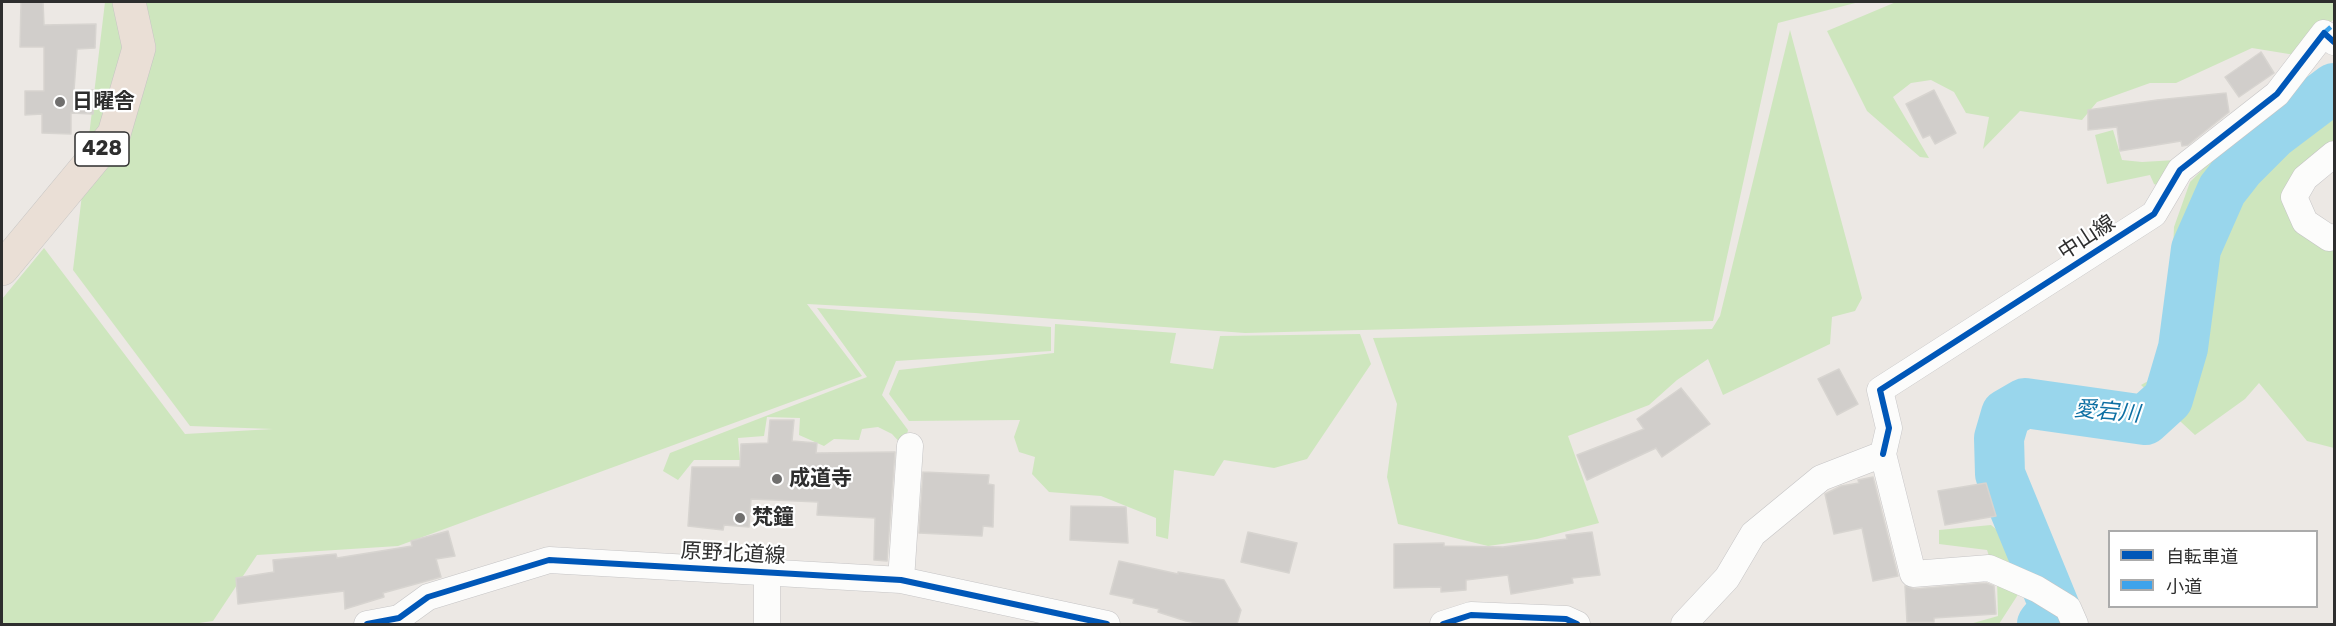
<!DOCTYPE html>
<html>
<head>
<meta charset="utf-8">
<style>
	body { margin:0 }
	#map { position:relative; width:2336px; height:626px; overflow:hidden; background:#ece8e4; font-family:Rubik,"Noto Sans JP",sans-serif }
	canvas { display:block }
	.frame { position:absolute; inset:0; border:3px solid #2e2e2e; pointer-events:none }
	.legend { position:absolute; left:2108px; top:530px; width:210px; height:78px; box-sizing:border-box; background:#fff; border:2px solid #ababab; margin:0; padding:8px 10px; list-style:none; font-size:18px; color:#2e2e2e }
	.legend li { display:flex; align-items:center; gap:12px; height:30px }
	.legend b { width:30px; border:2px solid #ababab }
</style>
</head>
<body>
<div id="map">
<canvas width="2336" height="626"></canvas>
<div class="frame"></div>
<ul class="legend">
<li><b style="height:8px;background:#0057b8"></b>自転車道</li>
<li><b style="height:8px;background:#3ea3eb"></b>小道</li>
</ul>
</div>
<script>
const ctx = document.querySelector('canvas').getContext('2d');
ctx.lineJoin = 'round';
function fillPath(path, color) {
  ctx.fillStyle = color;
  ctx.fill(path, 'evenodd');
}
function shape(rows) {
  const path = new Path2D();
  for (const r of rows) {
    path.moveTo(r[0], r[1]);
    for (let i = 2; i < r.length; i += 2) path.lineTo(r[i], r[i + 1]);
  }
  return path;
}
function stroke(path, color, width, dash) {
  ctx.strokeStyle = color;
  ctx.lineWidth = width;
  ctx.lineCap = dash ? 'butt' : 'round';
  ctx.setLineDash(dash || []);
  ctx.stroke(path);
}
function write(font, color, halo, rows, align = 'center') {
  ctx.font = font + ' Rubik,"Noto Sans JP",sans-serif';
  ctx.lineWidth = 4.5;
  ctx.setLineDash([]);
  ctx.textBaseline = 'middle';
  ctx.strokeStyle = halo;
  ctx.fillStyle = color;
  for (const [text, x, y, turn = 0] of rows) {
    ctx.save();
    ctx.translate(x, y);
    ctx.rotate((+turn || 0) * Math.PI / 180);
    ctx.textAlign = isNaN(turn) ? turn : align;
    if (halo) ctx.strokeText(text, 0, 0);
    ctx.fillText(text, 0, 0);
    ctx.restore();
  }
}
const green = shape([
	[105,2,1859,2,1778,23,1713,321,1245,333,975,313,807,304,862,376,398,546,257,555,213,621,192,624,2,624,2,299,44,248,185,434,273,429,190,426,73,270],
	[1896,2,2334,2,2334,19,2295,55,2252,48,2176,83,2150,83,2097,102,2082,120,2020,111,1983,149,1989,117,1966,113,1954,92,1931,80,1911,83,1893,97,1929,158,1920,157,1867,111,1827,31],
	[1790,30,1862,298,1855,311,1832,317,1830,344,1723,395,1708,359,1677,380,1649,405,1568,436,1599,523,1537,539,1488,546,1398,524,1387,477,1397,404,1373,338,1712,329,1720,316],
	[2297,75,2334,119,2334,145,2287,195,2334,245,2334,448,2307,441,2259,383,2245,399,2195,435,2141,385,2159,375,2171,300,2174,227,2190,182],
	[2113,130,2122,160,2142,162,2176,160,2163,188,2154,184,2150,175,2107,184,2095,135],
	[817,308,1051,327,1051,351,896,361,882,395,908,430,904,447,892,434,878,427,862,429,859,440,834,439,824,446,799,435,800,418,767,417,764,436,738,438,740,460,694,460,678,480,663,471,670,453,867,377],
	[1055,324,1176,333,1170,363,1213,369,1220,336,1360,334,1371,364,1307,459,1274,468,1224,460,1214,476,1174,470,1168,539,1156,536,1156,518,1101,496,1049,492,1032,474,1035,457,1019,452,1014,437,1020,420,909,421,889,394,899,370,1054,353],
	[1991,455,2014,455,2060,590,1991,562,1987,550,1939,544,1939,530,1991,525,2007,538,1986,480,1985,473,1988,470],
	[1997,579,2019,593,1999,624,1970,624,1998,616],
	[2046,608,2071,624,2028,624]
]);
const river = shape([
	[2042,624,2055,608,2000,474,1999,438,2006,414,2025,403,2145,420,2168,399,2183,348,2196,249,2222,190,2240,167,2273,134,2334,88]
]);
const building = shape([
	[21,2,43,2,44,25,96,24,95,48,77,49,74,90,94,90,93,114,71,113,71,134,42,133,42,114,25,115,25,91,44,91,44,47,20,47,21,2],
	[2261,52,2274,73,2239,97,2225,77,2261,52],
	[1934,90,1956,133,1935,144,1930,135,1923,138,1906,104,1934,90],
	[2226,93,2229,112,2188,145,2182,146,2181,141,2120,151,2117,127,2088,130,2088,110,2157,100,2226,93],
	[1839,369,1858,404,1837,415,1818,379,1839,369],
	[1681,388,1710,424,1662,457,1656,448,1587,480,1577,455,1644,429,1637,419,1681,388],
	[770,420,794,420,792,441,817,443,816,453,895,452,887,561,874,560,875,518,817,515,818,502,751,499,749,527,724,525,723,530,688,526,692,467,740,467,741,444,768,443,770,420],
	[923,472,989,475,988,484,994,485,993,527,983,526,982,536,919,533,923,472],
	[1873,477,1898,576,1873,581,1862,528,1834,534,1825,494,1841,486,1859,483,1858,480,1873,477],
	[1986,483,1996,516,1945,525,1938,491,1986,483],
	[1071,506,1126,507,1128,543,1070,540,1071,506],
	[448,531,455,556,436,559,441,577,383,593,384,597,345,609,344,591,238,604,236,578,274,572,273,560,336,554,337,558,412,546,411,541,448,531],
	[1248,532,1297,543,1289,573,1241,562,1248,532],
	[1592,532,1600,575,1572,578,1573,583,1511,594,1508,575,1466,580,1466,590,1441,592,1441,587,1394,588,1394,544,1444,543,1444,546,1503,547,1567,539,1566,535,1592,532],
	[1119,561,1178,574,1178,572,1224,580,1241,610,1237,624,1203,624,1186,621,1158,612,1159,609,1133,603,1134,599,1110,594,1119,561],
	[1986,583,1994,586,1996,614,1934,618,1934,622,1907,622,1905,586,1914,589,1986,583]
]);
const street = shape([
	[2334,154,2305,178,2294,197,2305,222,2329,238,2334,237],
	[1883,454,1889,428,1880,390,2154,214,2180,170,2277,94,2324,33,2334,42],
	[767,572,767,624],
	[901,580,910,446],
	[367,624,399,618,428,597,549,560,901,580,1107,624],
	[1443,624,1471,615,1566,619,1577,624],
	[1684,624,1727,578,1753,534,1821,478,1883,454,1913,574,1989,568,2037,589,2068,608,2075,624]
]);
const highway = shape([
	[2,269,114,134,139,48,129,2]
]);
const quiet = shape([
	[2324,33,2334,24]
]);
const cycleway = shape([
	[1883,454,1889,428,1880,390,2154,214,2180,170,2277,94,2324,33,2334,42],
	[367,624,399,618,428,597,549,560,901,580,1107,624],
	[1443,624,1471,615,1566,619,1577,624]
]);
const markers = [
	[60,102,6,"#706f6e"],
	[777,479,6,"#706f6e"],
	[740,518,6,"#706f6e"]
];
const shields = [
	[102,149,54]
];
const shieldNames = [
	["428",102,149]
];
const poiNames = [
	["日曜舎",72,102],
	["成道寺",789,479],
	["梵鐘",752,518]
];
const streetNames = [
	["中山線",2087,238,-33],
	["原野北道線",733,554,3]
];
const waterNames = [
	["愛宕川",2107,412,5]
];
fillPath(green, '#cee6be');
stroke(river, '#99d6ec', 50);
fillPath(building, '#d1cecb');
stroke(building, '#d7d4d0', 1.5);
stroke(street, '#c5c4c5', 27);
stroke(highway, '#c6c5c4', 34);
stroke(street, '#fcfcfb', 26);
stroke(highway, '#eadfd6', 33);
stroke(quiet, '#3ea3eb', 4.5, [9, 4.5]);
stroke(cycleway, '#0057b8', 6);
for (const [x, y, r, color] of markers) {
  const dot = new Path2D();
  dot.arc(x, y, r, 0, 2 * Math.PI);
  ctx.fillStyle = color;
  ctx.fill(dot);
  stroke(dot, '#fff', 2);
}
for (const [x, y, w] of shields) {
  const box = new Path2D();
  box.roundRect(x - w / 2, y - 17, w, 34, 4.5);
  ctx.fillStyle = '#fff';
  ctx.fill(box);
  stroke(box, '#2e2e2e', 1.5);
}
write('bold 20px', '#2e2e2e', null, shieldNames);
write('bold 21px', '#2e2e2e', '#fff', poiNames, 'left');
write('21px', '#2e2e2e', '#fff', streetNames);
write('italic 22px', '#0d6fa3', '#fff', waterNames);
</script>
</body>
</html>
